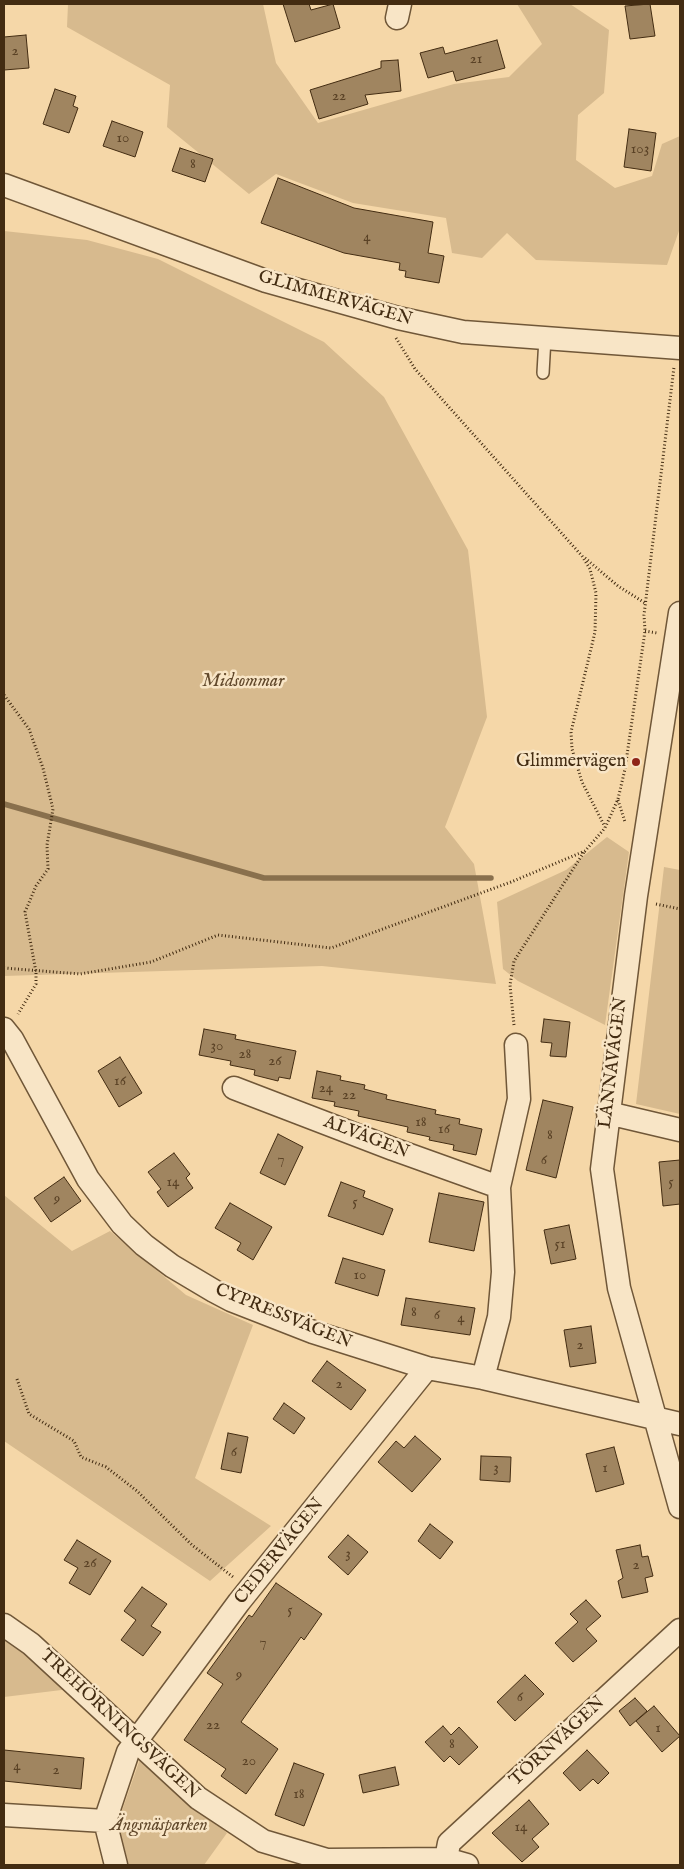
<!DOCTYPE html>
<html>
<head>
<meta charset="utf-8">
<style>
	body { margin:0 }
	#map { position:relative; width:684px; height:1869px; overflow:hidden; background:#f5d7a8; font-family:"IM FELL English",serif }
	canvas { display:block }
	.frame { position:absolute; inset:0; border:5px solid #432c12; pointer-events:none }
</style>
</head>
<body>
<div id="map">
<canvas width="684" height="1869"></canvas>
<div class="frame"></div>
</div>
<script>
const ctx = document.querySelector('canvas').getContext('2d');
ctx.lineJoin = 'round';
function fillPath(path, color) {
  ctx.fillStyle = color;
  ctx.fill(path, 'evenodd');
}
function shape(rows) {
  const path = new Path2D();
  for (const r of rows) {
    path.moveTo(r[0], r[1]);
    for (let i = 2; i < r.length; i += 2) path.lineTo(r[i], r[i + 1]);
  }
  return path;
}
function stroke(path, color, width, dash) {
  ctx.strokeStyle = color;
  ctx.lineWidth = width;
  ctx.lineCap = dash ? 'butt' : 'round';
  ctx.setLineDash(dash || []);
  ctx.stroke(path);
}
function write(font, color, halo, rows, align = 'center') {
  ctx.font = font + ' "IM FELL English",serif';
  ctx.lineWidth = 5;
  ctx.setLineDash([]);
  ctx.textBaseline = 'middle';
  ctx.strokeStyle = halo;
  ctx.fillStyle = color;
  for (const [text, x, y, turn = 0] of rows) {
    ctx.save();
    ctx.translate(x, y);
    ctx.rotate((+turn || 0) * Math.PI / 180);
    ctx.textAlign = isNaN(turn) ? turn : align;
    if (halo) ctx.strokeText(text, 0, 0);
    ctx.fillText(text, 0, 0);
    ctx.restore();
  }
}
const green = shape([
	[68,4,263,4,276,63,318,123,454,84,509,77,542,44,517,4,570,4,609,30,604,93,578,115,576,160,615,188,652,176,662,144,680,136,680,228,667,265,536,260,507,233,482,258,452,253,446,218,353,203,276,174,249,194,167,127,170,85,67,27],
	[4,231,87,240,158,259,324,342,384,397,468,550,487,717,445,827,474,864,496,984,322,966,4,976],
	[607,837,629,852,605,1025,518,981,503,969,497,902,566,870],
	[664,867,680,870,680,1114,636,1104],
	[4,1195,72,1251,110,1231,186,1295,253,1325,195,1478,271,1526,210,1581,4,1441],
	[4,1639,78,1688,4,1697],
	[141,1756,227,1833,204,1865,128,1865,117,1825]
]);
const stream = shape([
	[4,804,264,878,491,878]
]);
const building = shape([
	[283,4,309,4,311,10,333,4,340,28,295,42,283,4],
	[650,4,655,36,630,39,625,6,650,4],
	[26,35,29,68,4,70,4,37,26,35],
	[497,40,505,68,456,81,453,71,428,78,420,53,443,47,445,54,497,40],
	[398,60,401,91,365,95,368,104,319,119,310,90,381,68,381,61,398,60],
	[55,89,76,96,73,106,78,108,69,133,43,124,55,89],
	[112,121,143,132,135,157,103,146,112,121],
	[629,129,656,133,651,171,624,167,629,129],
	[180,148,213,159,205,182,172,171,180,148],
	[278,178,354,208,433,222,428,253,444,256,439,283,405,277,406,271,399,270,400,263,344,253,261,223,278,178],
	[544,1019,570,1022,566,1057,550,1056,552,1043,541,1042,544,1019],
	[204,1029,236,1035,235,1039,296,1051,290,1079,279,1077,278,1081,254,1075,255,1070,230,1065,231,1061,199,1055,204,1029],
	[120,1057,142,1093,119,1107,98,1071,120,1057],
	[317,1071,341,1076,340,1080,365,1085,364,1089,387,1095,386,1099,436,1110,435,1114,460,1119,459,1124,482,1129,476,1155,453,1150,454,1145,429,1140,430,1137,407,1132,408,1127,358,1116,359,1111,334,1106,335,1102,312,1098,317,1071],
	[543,1100,573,1107,556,1178,526,1170,543,1100],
	[278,1134,303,1147,285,1185,260,1173,278,1134],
	[174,1153,190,1174,186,1178,193,1188,168,1207,157,1192,161,1189,148,1172,174,1153],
	[680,1160,680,1204,663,1206,659,1162,680,1160],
	[64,1177,81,1201,51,1222,34,1198,64,1177],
	[341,1182,365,1191,363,1197,393,1209,383,1235,328,1216,341,1182],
	[439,1193,484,1202,474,1251,429,1242,439,1193],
	[230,1203,272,1227,253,1260,237,1250,241,1243,215,1228,230,1203],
	[569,1225,576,1259,551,1264,544,1230,569,1225],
	[343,1258,385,1270,378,1296,335,1283,343,1258],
	[406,1298,475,1308,470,1335,401,1325,406,1298],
	[591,1326,596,1363,570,1367,564,1330,591,1326],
	[327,1361,366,1390,351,1410,312,1381,327,1361],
	[284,1403,305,1418,294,1434,273,1419,284,1403],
	[228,1433,248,1437,241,1473,221,1469,228,1433],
	[415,1436,441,1459,412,1492,378,1462,396,1441,404,1448,415,1436],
	[614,1447,624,1484,596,1492,586,1454,614,1447],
	[481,1456,511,1457,510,1482,480,1480,481,1456],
	[430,1524,453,1542,440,1559,418,1541,430,1524],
	[348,1535,368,1552,348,1575,328,1557,348,1535],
	[77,1540,111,1561,90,1595,69,1583,78,1568,64,1560,77,1540],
	[640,1545,642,1557,648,1556,653,1576,645,1578,648,1592,622,1598,618,1581,623,1578,616,1550,640,1545],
	[276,1583,322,1614,304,1640,301,1637,241,1722,278,1749,246,1794,221,1776,226,1769,184,1740,223,1684,207,1673,249,1615,252,1617,276,1583],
	[142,1587,167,1604,151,1626,161,1632,143,1656,121,1640,136,1620,124,1611,142,1587],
	[586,1600,601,1616,586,1629,597,1641,573,1662,555,1643,578,1622,570,1614,586,1600],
	[525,1675,544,1694,515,1721,497,1702,525,1675],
	[635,1698,647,1711,630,1726,619,1711,635,1698],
	[654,1706,680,1736,662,1752,636,1721,654,1706],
	[443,1726,451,1735,459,1727,478,1747,459,1765,450,1756,444,1762,425,1742,443,1726],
	[4,1750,84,1758,81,1789,4,1781,4,1750],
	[587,1750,609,1773,598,1784,593,1779,580,1791,563,1773,587,1750],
	[294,1763,324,1774,304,1826,275,1815,294,1763],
	[395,1767,399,1785,363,1793,359,1775,395,1767],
	[529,1800,549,1824,532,1839,539,1847,522,1862,492,1833,529,1800]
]);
const path = shape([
	[396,338,415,369,582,556,590,569,596,593,595,632,571,732,572,749,582,782,605,827],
	[585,558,618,586,645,603],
	[645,631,657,633],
	[4,695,29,729,43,768,53,809,47,845,48,869,36,886,25,912,36,972,36,984,18,1014],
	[618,800,625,822],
	[656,904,680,909],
	[4,968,80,974,151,962,218,935,331,948,511,882,585,851,605,828,618,799,625,769,645,631,644,615,674,367],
	[514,1025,510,985,514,961,584,852],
	[17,1379,29,1414,74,1441,81,1457,106,1467,137,1491,192,1545,233,1577]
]);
const lane = shape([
	[543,373,545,338]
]);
const street = shape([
	[397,18,400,4],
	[4,185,266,281,398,318,463,332,680,348],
	[680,613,636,896,602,1169,619,1288,680,1507],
	[4,1029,12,1039,88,1179,122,1224,144,1245,172,1266,214,1291,231,1300,313,1332,427,1368,483,1378,680,1424],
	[234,1088,393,1149,499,1187],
	[608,1113,680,1130],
	[483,1378,499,1317,503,1272,499,1187,519,1099,516,1045],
	[4,1625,31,1644,198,1798,263,1841,327,1860,446,1859,467,1865],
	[4,1815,105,1821],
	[446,1859,449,1843,680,1630],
	[116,1865,105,1821,128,1752,239,1602,427,1368]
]);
const markers = [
	[636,762,5,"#8f2418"]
];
const numberNames = [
	["2",15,52],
	["21",476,60],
	["22",339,97],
	["10",123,139],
	["103",640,150],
	["8",193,165],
	["4",367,238],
	["30",217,1047],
	["28",245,1055],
	["26",275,1062],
	["16",120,1082],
	["24",326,1089],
	["22",349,1096],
	["18",421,1123],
	["16",444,1130],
	["8",550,1136],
	["7",281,1160],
	["6",544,1161],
	["14",173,1183],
	["5",671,1183],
	["9",57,1200],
	["5",355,1203],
	["51",560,1245],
	["10",360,1276],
	["8",414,1313],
	["6",437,1316],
	["4",461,1319],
	["2",580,1346],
	["2",339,1385],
	["6",234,1453],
	["3",496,1469],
	["1",605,1469],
	["3",348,1555],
	["26",90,1564],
	["2",636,1566],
	["5",290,1611],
	["7",263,1643],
	["9",239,1676],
	["6",520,1698],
	["22",213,1726],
	["1",658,1729],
	["8",452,1745],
	["20",249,1762],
	["4",17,1767],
	["2",56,1771],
	["18",299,1795],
	["14",521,1828]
];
const streetNames = [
	["GLIMMERVÄGEN",335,299,16],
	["LÄNNAVÄGEN",614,1063,-83],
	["ALVÄGEN",366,1138,21],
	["CYPRESSVÄGEN",283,1317,22],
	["CEDERVÄGEN",280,1552,-51],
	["TREHÖRNINGSVÄGEN",119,1725,43],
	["TÖRNVÄGEN",558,1742,-43]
];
const parkNames = [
	["Midsommar",243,682],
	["Ängsnäsparken",159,1826]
];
const poiNames = [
	["Glimmervägen",626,762]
];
fillPath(green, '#d7ba8e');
stroke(stream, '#89704d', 5.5);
fillPath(building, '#a08560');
stroke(building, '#432c12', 1);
stroke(lane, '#705738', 14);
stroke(street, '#705738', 25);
stroke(path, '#432c12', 3, [1, 2.5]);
stroke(lane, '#f8e5c6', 11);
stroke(street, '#f8e5c6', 22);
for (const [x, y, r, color] of markers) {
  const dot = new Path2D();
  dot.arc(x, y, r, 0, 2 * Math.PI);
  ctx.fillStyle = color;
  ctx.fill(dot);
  stroke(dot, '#f8e5c6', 2);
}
write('15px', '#5a4226', null, numberNames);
write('18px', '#432c12', '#f8e5c6', streetNames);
write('italic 18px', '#61482b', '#f8e5c6', parkNames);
write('18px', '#432c12', '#f8e5c6', poiNames, 'right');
</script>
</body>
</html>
